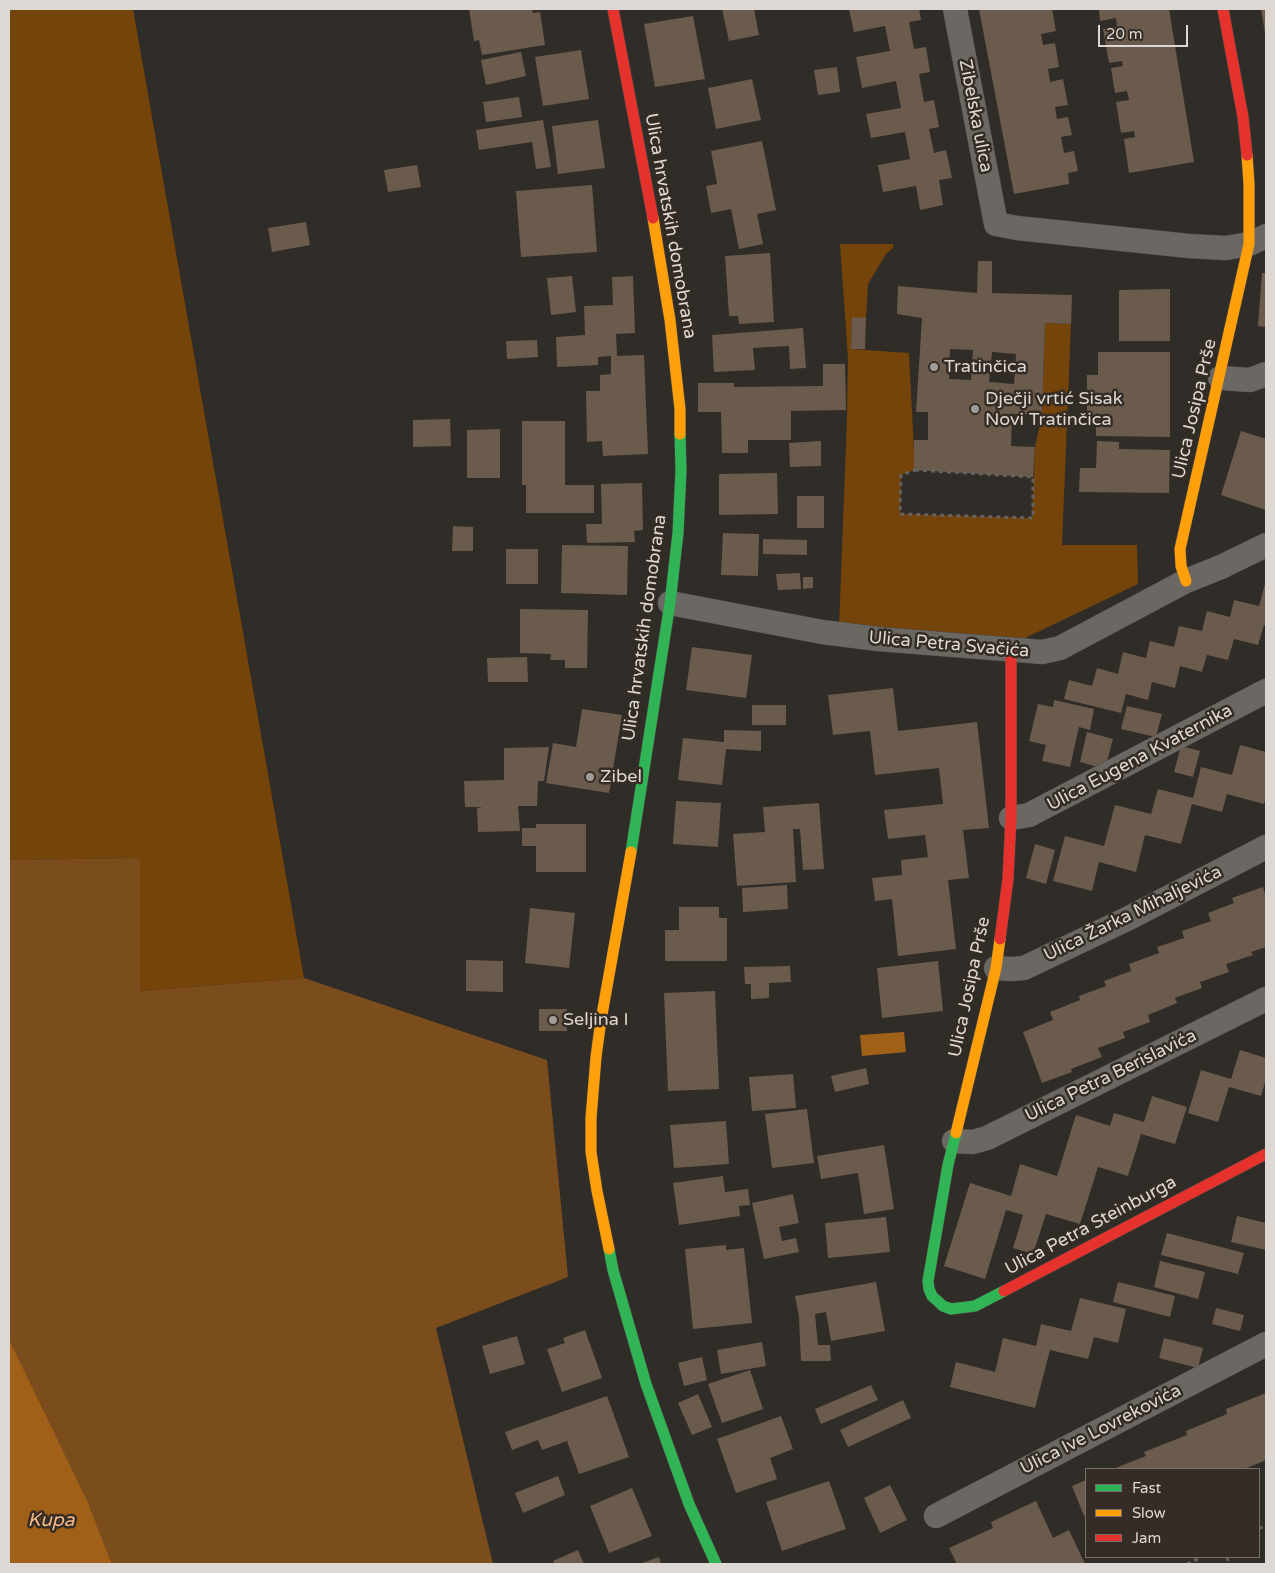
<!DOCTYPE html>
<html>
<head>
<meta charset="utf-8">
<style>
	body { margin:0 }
	#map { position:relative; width:1275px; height:1573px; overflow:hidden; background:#302c28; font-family:"Varela Round",sans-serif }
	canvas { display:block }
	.frame { position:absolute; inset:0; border:10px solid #ddd8d3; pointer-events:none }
	.legend { position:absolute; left:1085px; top:1468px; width:175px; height:90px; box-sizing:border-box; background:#342c25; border:1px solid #78716b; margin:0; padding:6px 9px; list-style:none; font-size:15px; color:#ddd8d3 }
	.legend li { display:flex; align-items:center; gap:10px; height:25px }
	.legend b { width:25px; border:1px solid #78716b }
	.scale { position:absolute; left:1098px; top:25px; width:90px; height:22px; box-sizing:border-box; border:2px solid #ddd8d3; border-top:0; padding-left:6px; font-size:15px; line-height:18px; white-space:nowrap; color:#ddd8d3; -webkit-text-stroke:4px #342c25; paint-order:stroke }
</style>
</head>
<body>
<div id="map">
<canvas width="1275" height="1573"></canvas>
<div class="frame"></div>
<ul class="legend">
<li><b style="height:6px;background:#30b455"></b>Fast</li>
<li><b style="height:6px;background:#ff9f0a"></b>Slow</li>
<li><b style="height:6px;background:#e5322d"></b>Jam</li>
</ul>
<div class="scale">20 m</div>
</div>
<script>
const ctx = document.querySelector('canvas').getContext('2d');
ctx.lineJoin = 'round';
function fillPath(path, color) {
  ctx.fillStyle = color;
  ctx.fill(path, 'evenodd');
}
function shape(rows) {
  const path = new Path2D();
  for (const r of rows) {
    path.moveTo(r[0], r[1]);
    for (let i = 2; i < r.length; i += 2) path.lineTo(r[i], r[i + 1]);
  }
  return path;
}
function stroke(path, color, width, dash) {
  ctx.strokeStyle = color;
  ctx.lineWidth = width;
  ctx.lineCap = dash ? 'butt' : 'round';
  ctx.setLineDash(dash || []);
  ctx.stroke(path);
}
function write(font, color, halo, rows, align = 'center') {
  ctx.font = font + ' "Varela Round",sans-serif';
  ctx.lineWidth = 5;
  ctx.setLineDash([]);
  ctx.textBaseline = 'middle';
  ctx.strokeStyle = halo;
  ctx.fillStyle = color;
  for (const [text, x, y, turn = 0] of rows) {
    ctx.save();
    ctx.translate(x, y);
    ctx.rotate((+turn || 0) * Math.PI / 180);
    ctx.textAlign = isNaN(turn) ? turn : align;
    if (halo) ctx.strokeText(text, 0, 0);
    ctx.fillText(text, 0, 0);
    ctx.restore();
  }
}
const green = shape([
	[9,9,133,9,304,978,140,991,139,858,9,860],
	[840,244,893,244,893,248,886,254,868,284,866,318,852,318,851,349,909,353,915,470,901,475,900,514,1032,518,1035,447,1042,415,1045,323,1071,324,1062,545,1137,545,1138,584,1023,639,839,627,847,418,848,359]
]);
const forest = shape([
	[140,858,140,991,304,978,547,1060,568,1277,436,1328,493,1564,112,1564,87,1500,9,1339,9,860]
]);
const water = shape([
	[904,1032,906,1052,862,1056,860,1035],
	[9,1339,87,1500,112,1564,9,1564]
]);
const building = shape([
	[469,9,532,9,533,13,540,12,545,45,482,55,479,40,474,41],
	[722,9,754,9,759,35,729,41],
	[849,9,919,9,921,20,909,22,914,49,926,47,930,72,919,74,924,102,934,100,939,127,929,129,934,153,946,150,952,178,939,180,943,205,920,210,916,186,883,192,878,165,910,159,905,132,871,138,866,114,901,108,896,81,862,88,856,57,890,51,885,26,854,32],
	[979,9,1052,9,1056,31,1041,34,1043,45,1055,43,1059,67,1048,69,1050,82,1063,79,1068,105,1055,107,1057,119,1068,117,1072,135,1061,137,1064,153,1074,151,1078,171,1068,173,1069,184,1014,194],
	[1099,9,1169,9,1194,162,1129,173,1124,139,1135,137,1134,131,1121,133,1116,102,1129,100,1127,91,1115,93,1111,68,1123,66,1122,61,1109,63,1103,29,1117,27,1116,18,1100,21],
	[1261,9,1266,9,1266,33,1265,33],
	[693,16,705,79,655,87,644,24],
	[581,50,589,99,543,106,535,57],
	[521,52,526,76,486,85,481,60],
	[837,67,840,92,818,95,814,70],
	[752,79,761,120,716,129,708,88],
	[519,97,522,117,486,122,483,102],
	[543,120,551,167,536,169,532,142,479,150,476,130],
	[598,120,605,168,558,174,552,126],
	[762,141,776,210,757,214,763,244,739,249,731,209,711,213,706,186,717,184,711,151],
	[417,165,421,187,388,192,384,170],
	[592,185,597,252,521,257,516,191],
	[306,222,310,245,272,252,268,228],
	[770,253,774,322,739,324,738,316,729,316,725,256],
	[978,261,992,261,992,293,1072,295,1071,324,1045,323,1042,415,1012,414,1011,446,1035,447,1033,477,914,470,914,440,928,440,928,412,916,412,922,318,897,314,898,286,977,293],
	[950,349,973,350,971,380,949,379],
	[992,352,1016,354,1014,384,989,382],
	[1262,273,1266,273,1266,327,1258,326],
	[572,276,576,312,551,315,547,278],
	[633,276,635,333,616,334,617,356,644,355,648,454,603,456,602,441,587,442,586,391,600,391,600,375,611,374,611,356,598,357,598,365,557,367,556,337,585,335,584,306,613,305,612,277],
	[1170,289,1170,341,1119,341,1119,290],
	[852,317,866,318,865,349,851,349],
	[803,328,806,368,790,369,789,346,753,348,755,370,714,372,712,335],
	[537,340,538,357,507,359,506,341],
	[1098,352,1170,352,1170,437,1096,436,1096,416,1087,416,1087,375,1098,375],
	[823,364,845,364,846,410,791,411,791,440,748,440,748,453,722,453,721,412,698,412,698,383,734,383,734,387,823,386],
	[450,419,451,446,413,447,413,420],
	[522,421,565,421,565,485,594,485,594,513,526,513,526,485,522,485],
	[500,429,500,478,467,478,467,430],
	[1241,431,1266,439,1266,510,1221,495],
	[821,441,821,466,790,467,789,443],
	[1097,441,1119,442,1119,449,1170,450,1169,493,1079,492,1080,468,1096,468],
	[777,473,778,514,719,515,719,474],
	[642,483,643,530,634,531,635,542,587,543,586,524,602,524,601,484],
	[797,496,824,496,824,528,797,528],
	[453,526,473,527,473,551,452,551],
	[723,533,759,534,758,576,721,575],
	[763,539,807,540,807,555,763,554],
	[562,545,628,546,627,595,561,593],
	[506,549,538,549,538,584,506,584],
	[800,573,801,589,778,590,776,574],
	[803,577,813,577,813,588,803,589],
	[1265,584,1266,585,1266,626,1264,625,1258,645,1234,639,1228,660,1207,655,1202,672,1180,666,1175,688,1152,682,1148,700,1126,694,1121,713,1064,699,1069,680,1092,686,1097,668,1118,674,1123,652,1146,658,1150,641,1174,647,1179,626,1202,631,1207,611,1230,617,1234,600,1259,606],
	[520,609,588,610,587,668,565,668,565,660,550,660,551,654,520,653],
	[692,647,752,655,746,698,686,690],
	[527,657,528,682,488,682,487,658],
	[893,688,898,731,977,722,989,828,963,830,969,878,948,880,956,949,898,956,892,899,875,901,872,878,902,875,901,860,928,857,925,835,888,839,884,810,943,804,939,768,875,775,870,731,833,735,828,695],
	[1054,700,1094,709,1090,730,1079,727,1070,767,1042,761,1046,745,1029,741,1038,704,1053,707],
	[752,705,786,705,786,725,752,725],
	[1127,706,1162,714,1156,737,1121,729],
	[582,709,622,715,609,793,546,783,553,743,576,747],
	[724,730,761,731,761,751,726,749,722,785,678,780,683,738,724,742],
	[1087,732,1113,739,1105,769,1080,762],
	[1240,745,1266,752,1266,796,1264,804,1227,794,1222,812,1192,804,1181,844,1145,835,1136,872,1099,862,1092,891,1053,881,1065,836,1104,846,1115,805,1151,814,1158,789,1193,798,1201,767,1232,775],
	[1181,746,1200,751,1193,777,1174,772],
	[549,747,544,781,538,781,537,806,518,806,520,831,478,832,477,808,483,807,465,807,464,781,504,780,504,748],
	[676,801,721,803,718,847,673,844],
	[819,803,824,869,803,870,800,829,793,829,796,882,737,886,733,834,765,832,763,807],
	[536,824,586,824,586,872,536,872,536,846,522,846,522,828,536,828],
	[1035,844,1055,850,1046,884,1026,878],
	[787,885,788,909,743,912,742,888],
	[1263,887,1266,898,1266,947,1251,952,1253,955,1226,964,1229,972,1200,982,1202,988,1175,998,1177,1003,1148,1015,1150,1022,1123,1032,1125,1038,1098,1048,1102,1057,1071,1069,1072,1072,1042,1083,1023,1032,1053,1020,1050,1012,1080,1000,1079,996,1106,986,1104,981,1131,971,1129,964,1159,953,1157,947,1184,938,1182,931,1211,921,1208,913,1234,903,1232,898],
	[679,907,719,907,719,918,727,918,727,961,665,961,665,930,679,930],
	[530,908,575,913,569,968,525,963],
	[466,960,503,961,503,992,466,991],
	[938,961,943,1011,882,1018,877,968],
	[790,966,791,982,769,983,769,998,751,999,751,984,745,984,744,967],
	[715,991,719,1089,668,1091,664,993],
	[539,1009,567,1009,567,1031,539,1031],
	[1240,1050,1266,1058,1266,1079,1261,1096,1229,1087,1218,1122,1188,1113,1201,1070,1231,1079],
	[866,1068,869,1084,835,1092,831,1076],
	[793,1074,796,1108,752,1111,749,1077],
	[1152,1096,1187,1107,1175,1144,1141,1134,1128,1176,1098,1167,1080,1224,1046,1214,1033,1254,1013,1248,1023,1215,1006,1210,985,1279,944,1266,970,1183,1011,1196,1020,1164,1057,1176,1076,1115,1110,1126,1114,1113,1144,1122],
	[807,1109,814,1163,772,1168,765,1114],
	[726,1121,729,1164,674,1168,670,1125],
	[884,1145,894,1209,864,1214,858,1173,821,1179,817,1156],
	[723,1176,725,1192,748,1189,750,1205,739,1206,740,1216,679,1225,673,1183],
	[793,1194,799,1223,779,1227,782,1241,796,1238,799,1252,764,1259,752,1203],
	[1237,1216,1266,1223,1266,1250,1231,1242],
	[886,1217,890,1252,828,1258,825,1223],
	[1167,1233,1244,1253,1238,1274,1161,1255],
	[726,1245,726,1250,744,1248,752,1323,693,1329,685,1249],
	[1160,1261,1205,1272,1198,1299,1154,1287],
	[876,1282,885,1331,831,1341,826,1312,815,1314,818,1345,830,1345,831,1361,801,1361,799,1317,795,1296],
	[1118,1282,1175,1296,1170,1317,1113,1302],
	[1080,1298,1126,1309,1118,1343,1094,1337,1088,1359,1050,1350,1035,1408,950,1387,956,1362,995,1372,1003,1338,1036,1346,1041,1324,1071,1331],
	[1216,1308,1244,1315,1240,1331,1212,1324],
	[585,1330,602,1378,562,1392,547,1349,565,1343,563,1338],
	[517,1336,525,1364,490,1374,482,1346],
	[1164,1338,1203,1348,1198,1368,1159,1358],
	[762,1342,766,1366,721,1374,717,1350],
	[702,1357,707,1380,684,1386,678,1363],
	[750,1370,763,1409,722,1423,708,1384],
	[871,1385,878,1400,821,1424,815,1409],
	[1266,1393,1266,1460,1247,1468,1248,1469,1113,1469,1146,1456,1144,1452,1187,1435,1186,1431,1227,1414,1226,1409],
	[698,1394,712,1427,692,1435,678,1403],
	[607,1396,629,1457,579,1474,567,1441,542,1450,538,1440,512,1450,505,1432],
	[903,1400,911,1418,848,1447,840,1430],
	[781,1416,793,1449,770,1458,777,1479,736,1493,717,1439],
	[558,1476,565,1495,523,1513,515,1493],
	[1086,1480,1086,1515,1084,1516,1072,1486],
	[829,1481,846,1529,782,1551,766,1502],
	[890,1485,907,1520,880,1533,864,1498],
	[632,1488,652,1536,609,1553,590,1506],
	[1036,1501,1053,1538,1069,1530,1085,1564,957,1564,949,1548,993,1528,991,1522],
	[578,1550,584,1564,555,1564,553,1561],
	[659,1557,661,1564,639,1564]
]);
const path = shape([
	[915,470,1033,477,1033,518,900,514,901,475,915,470],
	[1259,1529,1266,1525],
	[1227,1557,1229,1564],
	[1187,1564,1202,1557]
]);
const street = shape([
	[955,9,996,224,1017,228,1189,246,1226,248,1249,244,1266,236],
	[1220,378,1250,380,1266,374],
	[670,603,822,632,878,639,1042,652,1060,648,1186,581,1221,567,1266,545],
	[1011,818,1029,815,1266,691],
	[996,968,1011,969,1024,968,1127,919,1266,847],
	[954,1141,973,1142,987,1138,1266,999],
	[936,1516,1266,1344]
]);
const fast = shape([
	[631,852,670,603,678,533,681,470,680,434],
	[956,1133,948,1165,928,1281,929,1289,932,1296,943,1306,951,1309,975,1306,1004,1291],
	[609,1249,613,1270,646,1384,689,1504,716,1564]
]);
const slow = shape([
	[653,218,670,320,680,409,680,434],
	[1186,581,1181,566,1180,549,1249,244,1249,184,1247,155],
	[956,1133,996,968,1000,939],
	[609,1249,597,1191,591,1152,591,1118,596,1057,601,1020,631,852]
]);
const jam = shape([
	[613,9,653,218],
	[1223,9,1243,117,1247,155],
	[1000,939,1008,879,1011,818,1011,650],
	[1004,1291,1266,1154]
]);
const markers = [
	[934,367,5,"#a09c97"],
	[975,409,5,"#a09c97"],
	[590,777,5,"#a09c97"],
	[553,1020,5,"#a09c97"]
];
const streetNames = [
	["Zibelska ulica",975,116,79],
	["Ulica hrvatskih domobrana",670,226,80],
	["Ulica Josipa Prše",1195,409,-77],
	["Ulica hrvatskih domobrana",645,628,-82],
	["Ulica Petra Svačića",949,645,5],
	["Ulica Eugena Kvaternika",1140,758,-28],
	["Ulica Žarka Mihaljevića",1133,914,-26],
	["Ulica Josipa Prše",970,987,-78],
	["Ulica Petra Berislavića",1111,1076,-26],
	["Ulica Petra Steinburga",1091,1226,-28],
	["Ulica Ive Lovrekovića",1101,1430,-27]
];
const poiNames = [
	["Tratinčica",944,367],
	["Dječji vrtić Sisak",985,399],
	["Novi Tratinčica",985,420],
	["Zibel",600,777],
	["Seljina I",563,1020]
];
const waterNames = [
	["Kupa",51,1521]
];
fillPath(green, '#74440a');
fillPath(forest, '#7c4d1c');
fillPath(water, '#a06018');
fillPath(building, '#6b5b4c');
stroke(street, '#4b4844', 25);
stroke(fast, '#4b4844', 12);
stroke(slow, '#4b4844', 12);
stroke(jam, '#4b4844', 12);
stroke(path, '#66625f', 3, [4, 4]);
stroke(street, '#6b6864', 24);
stroke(fast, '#30b455', 11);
stroke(slow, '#ff9f0a', 11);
stroke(jam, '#e5322d', 11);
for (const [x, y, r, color] of markers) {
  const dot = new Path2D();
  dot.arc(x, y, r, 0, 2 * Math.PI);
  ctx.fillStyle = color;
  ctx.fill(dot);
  stroke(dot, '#342c25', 2);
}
write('18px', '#ddd8d3', '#342c25', streetNames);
write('18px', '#ddd8d3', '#342c25', poiNames, 'left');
write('italic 19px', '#f2b987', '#342c25', waterNames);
</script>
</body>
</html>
